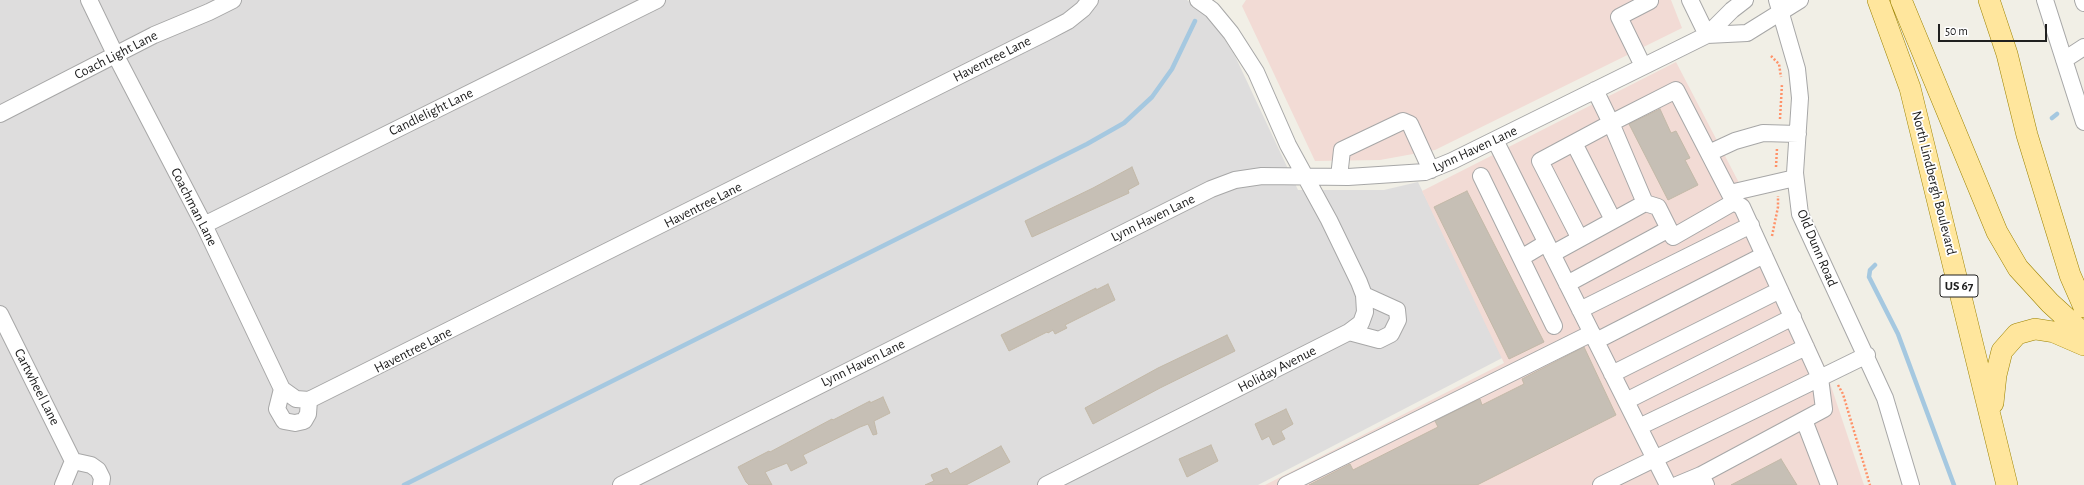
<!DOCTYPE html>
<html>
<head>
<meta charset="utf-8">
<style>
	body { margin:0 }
	#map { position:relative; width:2084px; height:485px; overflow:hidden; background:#f1efe6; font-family:"Alegreya Sans",sans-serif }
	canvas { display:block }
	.scale { position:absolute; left:1938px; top:24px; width:109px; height:18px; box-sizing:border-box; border:2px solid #202020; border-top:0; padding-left:5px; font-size:12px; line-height:14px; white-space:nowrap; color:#202020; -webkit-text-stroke:3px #fff; paint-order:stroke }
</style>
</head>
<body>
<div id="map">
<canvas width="2084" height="485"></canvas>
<div class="scale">50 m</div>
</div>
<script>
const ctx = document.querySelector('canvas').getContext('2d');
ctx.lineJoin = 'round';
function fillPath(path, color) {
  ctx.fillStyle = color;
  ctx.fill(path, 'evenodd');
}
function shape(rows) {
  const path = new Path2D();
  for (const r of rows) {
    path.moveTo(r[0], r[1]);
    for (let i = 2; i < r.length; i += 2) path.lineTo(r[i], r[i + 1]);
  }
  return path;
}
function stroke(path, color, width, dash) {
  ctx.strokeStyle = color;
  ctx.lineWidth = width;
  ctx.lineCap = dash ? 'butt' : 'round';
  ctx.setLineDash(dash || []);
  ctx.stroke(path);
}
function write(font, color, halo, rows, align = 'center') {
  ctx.font = font + ' "Alegreya Sans",sans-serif';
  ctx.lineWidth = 3.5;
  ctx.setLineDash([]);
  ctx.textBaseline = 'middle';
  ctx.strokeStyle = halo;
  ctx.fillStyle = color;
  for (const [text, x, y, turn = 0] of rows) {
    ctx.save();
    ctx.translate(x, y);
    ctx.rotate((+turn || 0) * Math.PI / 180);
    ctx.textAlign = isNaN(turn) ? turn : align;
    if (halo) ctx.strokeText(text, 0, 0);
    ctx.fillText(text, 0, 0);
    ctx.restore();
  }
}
const residential = shape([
	[0,0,1187,0,1214,22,1235,56,1298,190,1384,190,1418,182,1504,357,1258,485,0,485]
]);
const commercial = shape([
	[1246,0,1671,0,1682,28,1435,150,1380,160,1315,161,1242,6],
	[1676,62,1748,200,1824,365,1864,485,1265,485,1504,363,1422,191]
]);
const stream = shape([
	[2052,118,2057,114],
	[1875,265,1870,270,1869,277,1898,334,1954,485],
	[404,485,1087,144,1124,123,1152,97,1172,69,1195,21]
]);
const building = shape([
	[1660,109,1671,133,1676,131,1690,158,1685,160,1698,185,1668,200,1629,124,1660,109],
	[1132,167,1139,184,1128,190,1129,193,1032,237,1025,221,1093,188,1132,167],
	[1467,191,1544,342,1509,359,1434,207,1467,191],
	[1108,284,1115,300,1065,325,1067,328,1055,334,1053,330,1048,333,1047,332,1009,351,1001,335,1096,288,1096,290,1108,284],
	[1227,335,1235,351,1160,388,1093,424,1085,408,1158,368,1227,335],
	[1584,347,1616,415,1477,485,1309,485,1350,464,1353,470,1438,427,1435,421,1480,399,1482,405,1524,384,1522,379,1584,347],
	[883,397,890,413,874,421,877,434,873,435,868,424,860,427,803,455,807,463,791,471,787,463,765,472,772,485,749,485,746,482,738,467,769,451,770,452,832,419,833,420,870,401,870,403,883,397],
	[1286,409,1293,424,1281,431,1285,439,1273,445,1269,436,1262,440,1255,424,1286,409],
	[1211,445,1218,461,1187,477,1179,459,1211,445],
	[1001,446,1010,462,966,485,925,485,934,481,931,475,947,468,950,474,1001,446],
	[1781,459,1797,485,1731,485,1781,459]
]);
const path = shape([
	[1771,56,1779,64,1781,77],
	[1780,119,1782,84],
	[1776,167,1777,148],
	[1772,236,1778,207,1778,196],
	[1838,385,1843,394,1870,485]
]);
const minor = shape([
	[89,0,116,56,204,225,282,389,296,399,309,400],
	[1690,0,1707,35],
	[1777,0,1797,69,1800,98,1795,173,1800,214,1885,398,1911,485],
	[2045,0,2084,122],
	[2083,0,2084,3],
	[1707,35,1747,33,1800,0],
	[2064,60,2084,47],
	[1643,66,1619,17,1650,1],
	[0,114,154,35,209,12,233,0],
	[1495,140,1668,485],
	[1574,143,1613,220],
	[1709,153,1735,141,1763,133,1798,134],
	[1481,176,1554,326],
	[1339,177,1342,150,1403,121,1410,124,1431,170],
	[1730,193,1795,178],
	[204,225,657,0],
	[1579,237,1540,161,1611,123,1676,90,1734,202,1673,237,1658,207,1645,203,1611,123,1595,90],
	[1552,254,1645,203],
	[1521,258,1546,243],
	[1567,284,1669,229],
	[1580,310,1751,225],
	[0,314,73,461],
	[1349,332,1379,340,1391,334,1398,320,1397,310,1364,295],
	[1596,341,1764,255],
	[1612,374,1780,290],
	[282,389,277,409,284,421,295,423,304,421,308,414,309,400],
	[309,400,1045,33,1068,21,1083,9,1090,0],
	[1626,401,1793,317],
	[1804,420,1829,485],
	[1639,427,1806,347],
	[73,461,91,465,98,470,102,478,101,485],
	[1701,475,1824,409,1820,378,1742,207,1734,202],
	[63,485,73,461],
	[621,485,1211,189,1235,180,1262,176,1348,177,1425,172,1452,161,1707,35,1732,10,1745,0],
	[1046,485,1349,332,1361,323,1365,312,1364,295,1359,282,1329,220,1288,145,1256,72,1231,33,1212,10,1198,0],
	[1286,485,1592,333],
	[1601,485,1867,355],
	[1677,485,1701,475,1706,485]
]);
const major = shape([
	[1878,0,1910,88,2007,485],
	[1901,0,1997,232,2018,268,2050,303,2084,334],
	[1989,0,2007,54,2027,135,2070,275,2084,307],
	[1993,403,1996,375,2002,351,2017,334,2035,329,2054,332,2084,345]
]);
const shields = [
	[1959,286,38]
];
const shieldNames = [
	["US 67",1959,286]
];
const streetNames = [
	["Coach Light Lane",116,55,-27],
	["Haventree Lane",992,59,-27],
	["Candlelight Lane",431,112,-26],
	["Lynn Haven Lane",1475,149,-25],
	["North Lindbergh Boulevard",1934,183,76],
	["Haventree Lane",703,205,-27],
	["Coachman Lane",194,207,63],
	["Lynn Haven Lane",1153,218,-26],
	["Old Dunn Road",1817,248,67],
	["Haventree Lane",413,350,-27],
	["Lynn Haven Lane",863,363,-26],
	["Holiday Avenue",1277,369,-27],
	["Cartwheel Lane",37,387,63]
];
fillPath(residential, '#dedddd');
fillPath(commercial, '#f2dbd5');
stroke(stream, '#a5c8e0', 4.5);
fillPath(building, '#c6bfb5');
stroke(building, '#c3b9a8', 1);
stroke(minor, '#a7a7a7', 18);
stroke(major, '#9c8300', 22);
stroke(path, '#ff9269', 2.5, [2, 2]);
stroke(minor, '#fff', 16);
stroke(major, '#ffe69d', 21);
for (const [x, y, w] of shields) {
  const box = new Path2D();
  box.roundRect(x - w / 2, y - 11, w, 22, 3);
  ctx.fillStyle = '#fff';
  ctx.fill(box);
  stroke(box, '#202020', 1);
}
write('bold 13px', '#202020', null, shieldNames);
write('14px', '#202020', '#fff', streetNames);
</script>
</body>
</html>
